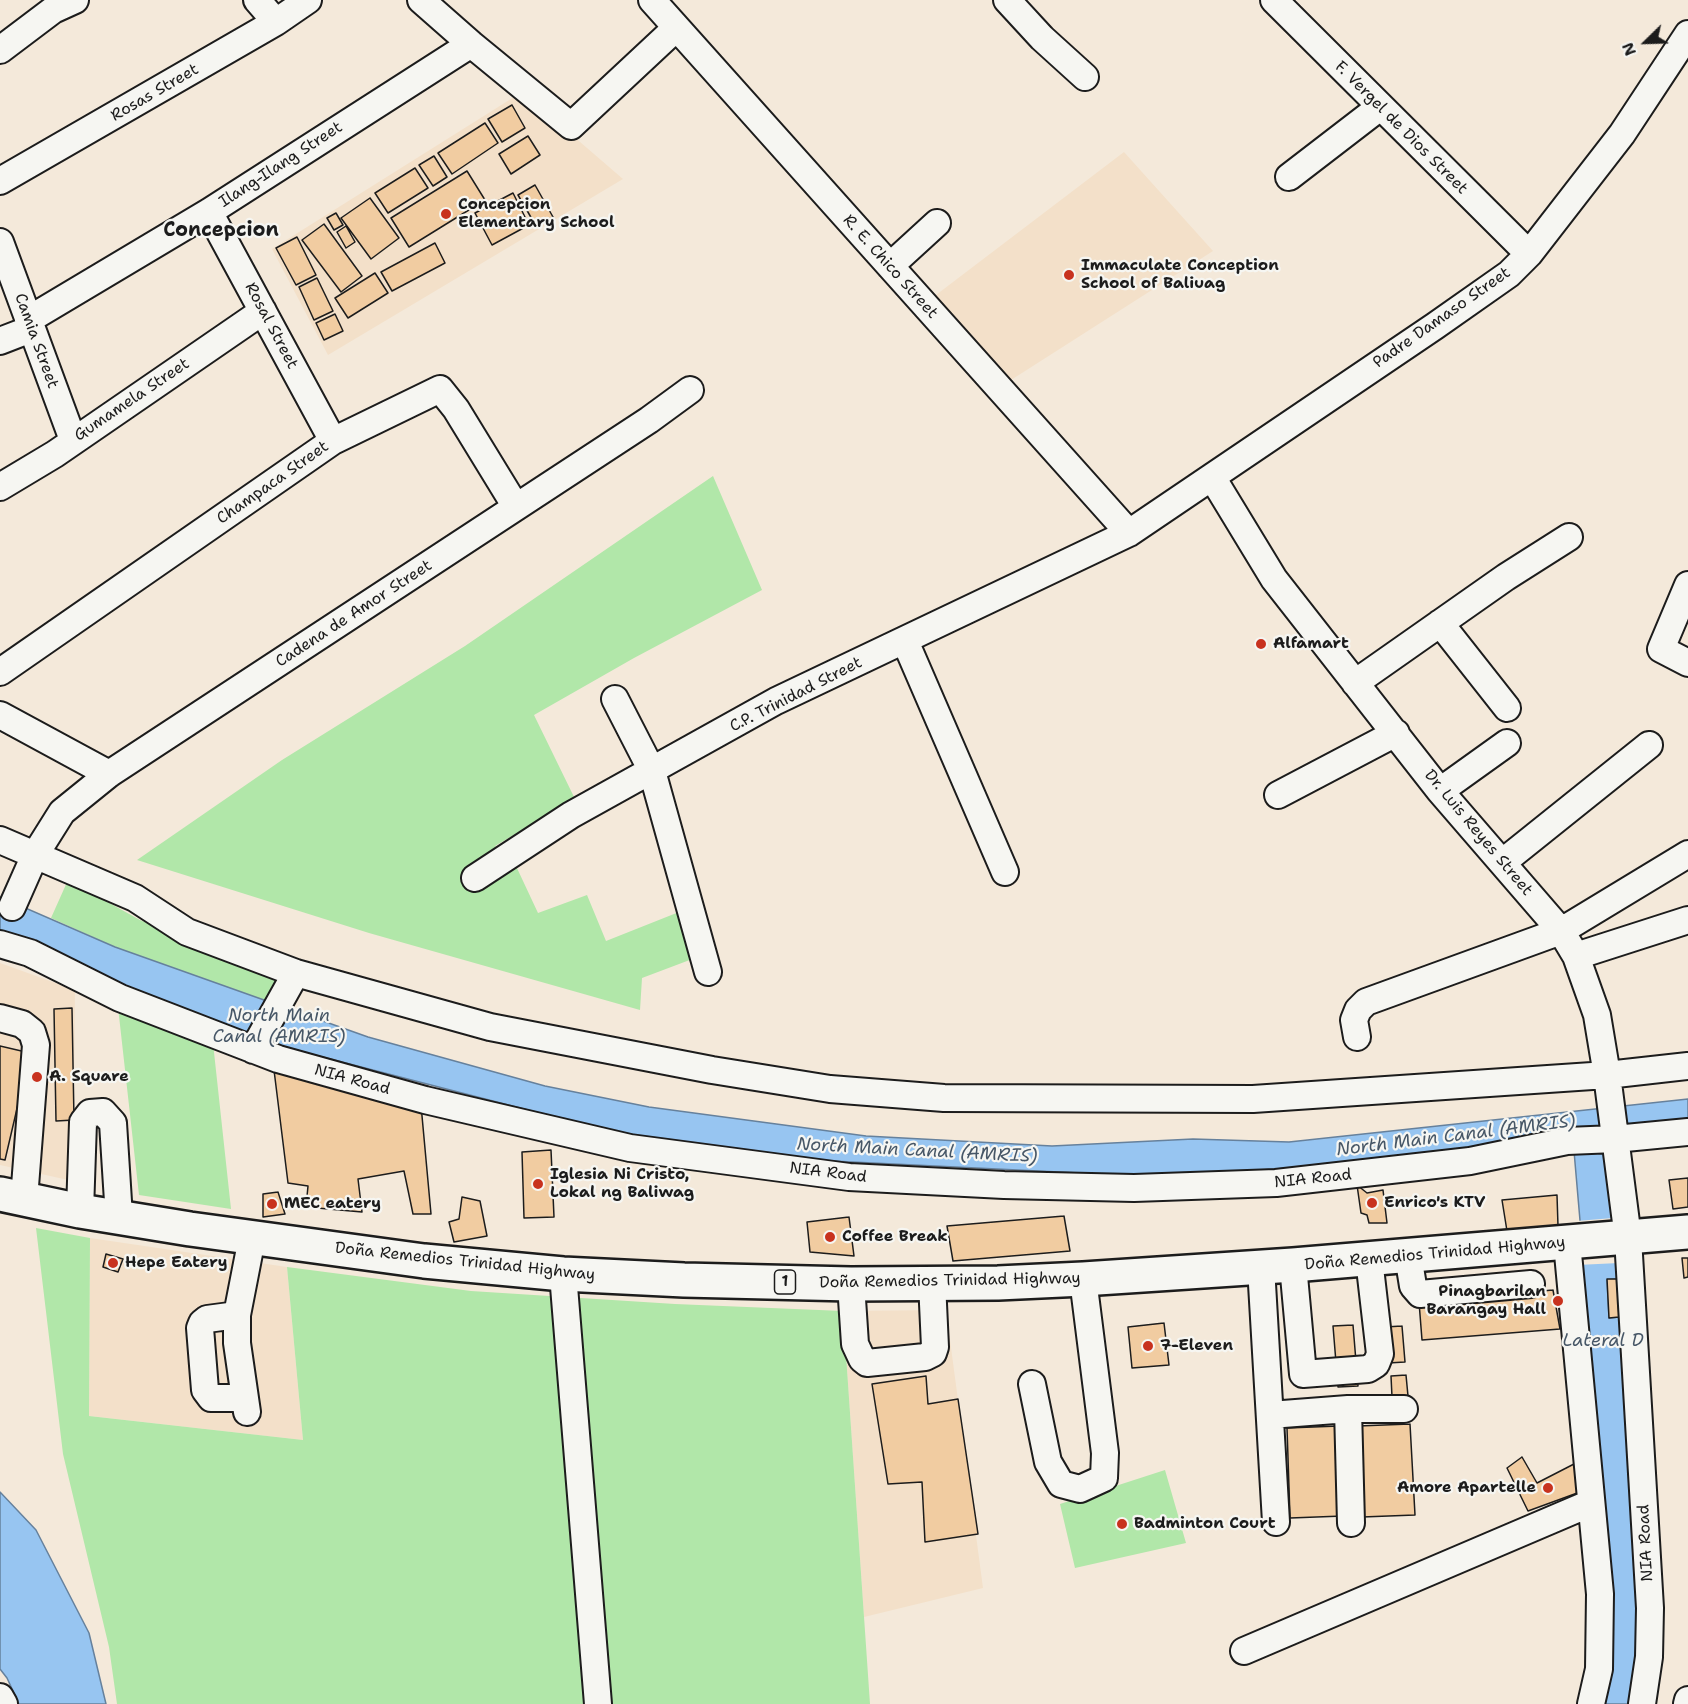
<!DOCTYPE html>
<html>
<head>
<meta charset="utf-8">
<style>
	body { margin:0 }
	#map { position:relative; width:1688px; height:1704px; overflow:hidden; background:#f4e9da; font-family:"Shantell Sans",sans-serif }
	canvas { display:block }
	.north { position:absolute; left:1616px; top:12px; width:60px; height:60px; -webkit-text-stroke:4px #f6f6f2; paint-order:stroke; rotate:247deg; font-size:16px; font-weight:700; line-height:24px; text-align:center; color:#1c1c1c }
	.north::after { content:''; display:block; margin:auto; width:21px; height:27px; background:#1c1c1c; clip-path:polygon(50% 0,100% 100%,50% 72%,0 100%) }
</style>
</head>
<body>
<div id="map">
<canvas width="1688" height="1704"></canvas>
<div class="north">N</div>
</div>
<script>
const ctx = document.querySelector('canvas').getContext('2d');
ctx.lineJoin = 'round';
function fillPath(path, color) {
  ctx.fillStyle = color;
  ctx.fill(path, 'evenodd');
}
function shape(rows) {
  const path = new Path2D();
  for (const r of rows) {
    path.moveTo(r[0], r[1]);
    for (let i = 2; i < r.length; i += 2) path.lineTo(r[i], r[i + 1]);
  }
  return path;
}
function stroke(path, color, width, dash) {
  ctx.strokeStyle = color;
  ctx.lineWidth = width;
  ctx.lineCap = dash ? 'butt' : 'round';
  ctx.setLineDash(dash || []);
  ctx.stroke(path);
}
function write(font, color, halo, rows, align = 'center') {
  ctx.font = font + ' "Shantell Sans",sans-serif';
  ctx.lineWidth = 4.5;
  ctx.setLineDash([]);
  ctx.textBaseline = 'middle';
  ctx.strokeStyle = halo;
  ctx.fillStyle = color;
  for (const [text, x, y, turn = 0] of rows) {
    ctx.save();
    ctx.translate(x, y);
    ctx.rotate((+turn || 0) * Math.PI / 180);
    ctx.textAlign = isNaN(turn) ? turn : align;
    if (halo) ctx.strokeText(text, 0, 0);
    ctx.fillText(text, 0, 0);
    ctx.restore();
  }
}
const built = shape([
	[522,92,623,179,328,355,272,249],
	[1124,152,1213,251,1011,380,932,298],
	[0,963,75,990,73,1181,0,1165],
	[90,1238,287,1267,303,1440,89,1416],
	[946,1310,983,1588,864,1617,843,1311]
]);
const green = shape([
	[713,476,762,590,634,658,534,715,575,799,495,846,516,866,538,913,587,895,606,941,679,912,695,958,642,978,640,1010,369,933,137,860,282,760,465,646],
	[68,880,140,920,181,937,286,975,272,1004,115,947,51,918],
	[118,1007,213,1043,231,1209,139,1195],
	[36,1228,90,1238,89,1416,303,1440,287,1267,471,1291,675,1304,843,1311,870,1704,117,1704,109,1647,63,1454],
	[1165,1470,1186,1543,1075,1568,1060,1504]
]);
const water = shape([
	[0,897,115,947,368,1037,545,1086,649,1107,866,1136,1052,1146,1193,1139,1289,1142,1688,1099,1688,1123,1605,1156,1613,1218,1617,1279,1607,1280,1609,1318,1619,1317,1640,1644,1633,1704,1599,1704,1578,1280,1581,1232,1574,1151,1431,1158,1162,1177,811,1160,644,1140,276,1045,237,1029,153,1000,0,936,0,897],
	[0,1492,36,1530,89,1633,106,1704,19,1704,7,1678,0,1669,0,1492]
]);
const pier = shape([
	[1613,1218,1619,1263,1577,1265,1577,1221]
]);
const building = shape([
	[512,105,525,128,502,142,488,119,512,105],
	[485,123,498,143,452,174,438,153,485,123],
	[528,136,540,155,511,174,499,154,528,136],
	[434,156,447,177,433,186,419,165,434,156],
	[415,168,428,188,388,213,375,193,415,168],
	[467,171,485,200,409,247,391,218,467,171],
	[535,185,553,217,536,226,518,195,535,185],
	[513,193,529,225,492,245,475,213,513,193],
	[370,198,399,238,371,259,341,218,370,198],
	[336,213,343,225,334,230,327,218,336,213],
	[324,224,362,276,341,292,302,240,324,224],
	[346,226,355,242,346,248,337,232,346,226],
	[297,237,316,275,296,285,276,248,297,237],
	[435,243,445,263,392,291,381,272,435,243],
	[375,273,388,293,348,318,335,298,375,273],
	[317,278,333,311,314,320,299,287,317,278],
	[335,314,343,331,324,340,316,323,335,314],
	[72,1008,74,1120,56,1121,54,1009,72,1008],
	[0,1046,30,1053,5,1160,0,1159,0,1046],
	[274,1070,421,1105,431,1214,413,1214,404,1171,358,1179,362,1212,306,1207,308,1186,288,1183,274,1070],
	[551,1150,554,1217,524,1218,522,1152,551,1150],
	[1688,1178,1688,1207,1673,1209,1669,1180,1688,1178],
	[1357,1185,1367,1193,1383,1190,1387,1223,1369,1223,1367,1215,1361,1213,1357,1185],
	[278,1192,285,1214,263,1217,263,1194,278,1192],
	[1557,1195,1558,1226,1507,1231,1502,1200,1557,1195],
	[462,1197,480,1201,487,1236,454,1242,449,1222,459,1219,462,1197],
	[1064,1216,1070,1251,953,1261,947,1226,1064,1216],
	[849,1217,854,1256,810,1252,807,1222,849,1217],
	[106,1254,123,1259,118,1272,103,1267,106,1254],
	[1682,1258,1688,1258,1688,1277,1684,1278,1682,1258],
	[1607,1279,1617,1279,1619,1317,1609,1318,1607,1279],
	[1553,1290,1560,1329,1422,1340,1419,1302,1553,1290],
	[1164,1323,1169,1365,1132,1368,1128,1327,1164,1323],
	[1353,1325,1358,1386,1338,1387,1333,1326,1353,1325],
	[1402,1326,1405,1362,1388,1363,1385,1327,1402,1326],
	[1406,1375,1408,1396,1392,1397,1391,1376,1406,1375],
	[926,1376,928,1404,958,1399,978,1534,925,1542,922,1482,888,1484,872,1384,926,1376],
	[1410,1424,1415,1515,1362,1517,1358,1426,1410,1424],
	[1339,1426,1343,1516,1290,1518,1287,1428,1339,1426],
	[1522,1457,1537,1483,1574,1464,1580,1492,1528,1511,1507,1468,1522,1457]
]);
const minor = shape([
	[257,0,276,22],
	[421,0,471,44,571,126,676,28],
	[652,0,1129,533],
	[1007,0,1042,38,1085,77],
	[1274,0,1529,254],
	[0,50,53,10,75,0],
	[1289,177,1380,107],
	[0,181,276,22,308,0],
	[209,212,333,441],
	[0,242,73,440],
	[890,266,937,223],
	[28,320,209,212,471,44],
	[0,341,31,329],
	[1212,477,1274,579,1440,791,1561,931,1576,956,1597,1015,1607,1075,1628,1238,1650,1608,1649,1657,1642,1704],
	[0,487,55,454,263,311],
	[1688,585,1661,649,1688,663],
	[1440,623,1507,708],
	[905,641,1005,872],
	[0,672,333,441,440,389,456,409,516,507],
	[1355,683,1506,577,1569,537],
	[615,699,652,771,708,972],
	[0,715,109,774],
	[1440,791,1507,743],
	[1278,795,1396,733],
	[0,840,135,898,187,932,296,973,490,1027,712,1070,830,1089,944,1098,1253,1099,1607,1075,1688,1066],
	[1503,862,1649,745],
	[475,878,571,815,776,701,1129,533,1435,326,1509,274,1529,254,1622,134,1688,34],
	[12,907,35,855,62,812,109,774,649,420,690,390],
	[0,944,30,953,120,998,278,1059,425,1100,630,1148,849,1177,1004,1185,1134,1188,1276,1183,1470,1161,1567,1141,1615,1139,1688,1132],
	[1576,956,1688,920],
	[0,1018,22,1024,32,1032,36,1045,24,1199],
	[1357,1037,1354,1020,1358,1010,1366,1002,1561,931,1688,854],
	[253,1050,296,973],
	[80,1211,83,1122,90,1113,103,1112,113,1123,119,1217],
	[1567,1243,1600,1594,1599,1669,1591,1704],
	[1408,1255,1413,1286,1420,1294,1531,1284],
	[1293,1265,1303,1374,1368,1369,1376,1364,1380,1354,1369,1259],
	[1261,1267,1276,1522],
	[563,1274,598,1704],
	[851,1284,855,1344,862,1359,867,1363,925,1357,933,1353,935,1347,932,1282],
	[237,1315,207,1319,202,1323,200,1328,205,1390,211,1398,245,1398],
	[1032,1384,1048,1462,1061,1484,1080,1489,1104,1478,1105,1453,1083,1279],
	[1348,1409,1351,1523],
	[247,1412,237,1343,237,1315,252,1238],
	[1270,1415,1348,1409,1404,1409],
	[1244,1651,1591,1503],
	[0,1697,4,1704],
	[1687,1704,1688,1700]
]);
const highway = shape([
	[0,1194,80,1211,190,1229,424,1261,563,1274,684,1280,851,1284,998,1283,1083,1279,1293,1265,1688,1232]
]);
const markers = [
	[446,214,6,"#c8321e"],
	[1069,275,6,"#c8321e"],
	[1261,644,6,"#c8321e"],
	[37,1077,6,"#c8321e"],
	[538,1184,6,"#c8321e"],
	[1372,1203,6,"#c8321e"],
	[272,1204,6,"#c8321e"],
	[830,1237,6,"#c8321e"],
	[113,1263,6,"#c8321e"],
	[1558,1301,6,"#c8321e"],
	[1148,1346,6,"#c8321e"],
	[1548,1488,6,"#c8321e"],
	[1122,1524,6,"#c8321e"]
];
const shields = [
	[785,1282,21]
];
const shieldNames = [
	["1",785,1282]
];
const streetNames = [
	["Rosas Street",155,93,-30],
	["F. Vergel de Dios Street",1401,128,45],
	["Ilang-Ilang Street",281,165,-33],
	["R. E. Chico Street",890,267,48],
	["Padre Damaso Street",1442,318,-35],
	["Rosal Street",271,326,62],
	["Camia Street",36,341,70],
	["Gumamela Street",132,400,-34],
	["Champaca Street",273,483,-35],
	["Cadena de Amor Street",354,614,-33],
	["C.P. Trinidad Street",796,695,-27],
	["Dr. Luis Reyes Street",1478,833,50],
	["NIA Road",352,1080,15],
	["NIA Road",828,1173,7],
	["NIA Road",1313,1179,-6],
	["Doña Remedios Trinidad Highway",1435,1254,-5],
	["Doña Remedios Trinidad Highway",465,1262,6],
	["Doña Remedios Trinidad Highway",950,1281,-1],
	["NIA Road",1646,1543,-93]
];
const poiNames = [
	["Concepcion",458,205],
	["Elementary School",458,223],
	["Immaculate Conception",1081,266],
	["School of Baliuag",1081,284],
	["Alfamart",1273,644],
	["A. Square",49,1077],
	["Iglesia Ni Cristo,",550,1175],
	["Lokal ng Baliwag",550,1193],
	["Enrico's KTV",1384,1203],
	["MEC eatery",284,1204],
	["Coffee Break",842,1237],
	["Hepe Eatery",125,1263],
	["Pinagbarilan",1546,1292,"right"],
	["Barangay Hall",1546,1310,"right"],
	["7-Eleven",1160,1346],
	["Amore Apartelle",1536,1488,"right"],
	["Badminton Court",1134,1524]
];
const waterNames = [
	["North Main",279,1016],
	["Canal (AMRIS)",279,1037],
	["North Main Canal (AMRIS)",1456,1136,-7],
	["North Main Canal (AMRIS)",917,1151,3],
	["Lateral D",1603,1341]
];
const quarterNames = [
	["Concepcion",221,231]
];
fillPath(built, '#f3e0c9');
fillPath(green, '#b1e7a9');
fillPath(water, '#97c5f1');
stroke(water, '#66819c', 1.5);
fillPath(pier, '#f4e9da');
fillPath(building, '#f1cca1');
stroke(building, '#1c1c1c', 1.5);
stroke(minor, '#1c1c1c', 30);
stroke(highway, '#1c1c1c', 38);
stroke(minor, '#f6f6f2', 26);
stroke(highway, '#f6f6f2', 33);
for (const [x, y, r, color] of markers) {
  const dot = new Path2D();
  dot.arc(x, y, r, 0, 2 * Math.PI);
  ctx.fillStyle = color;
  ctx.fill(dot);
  stroke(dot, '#f6f6f2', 2);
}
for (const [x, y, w] of shields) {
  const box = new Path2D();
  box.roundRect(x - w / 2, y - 12, w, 24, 4.5);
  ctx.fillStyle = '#f6f6f2';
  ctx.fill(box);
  stroke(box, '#1c1c1c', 1.5);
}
write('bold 15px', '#1c1c1c', null, shieldNames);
write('16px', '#1c1c1c', '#f6f6f2', streetNames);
write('bold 16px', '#1c1c1c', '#f6f6f2', poiNames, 'left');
write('italic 18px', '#475767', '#f6f6f2', waterNames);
write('bold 20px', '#1c1c1c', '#f6f6f2', quarterNames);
</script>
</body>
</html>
